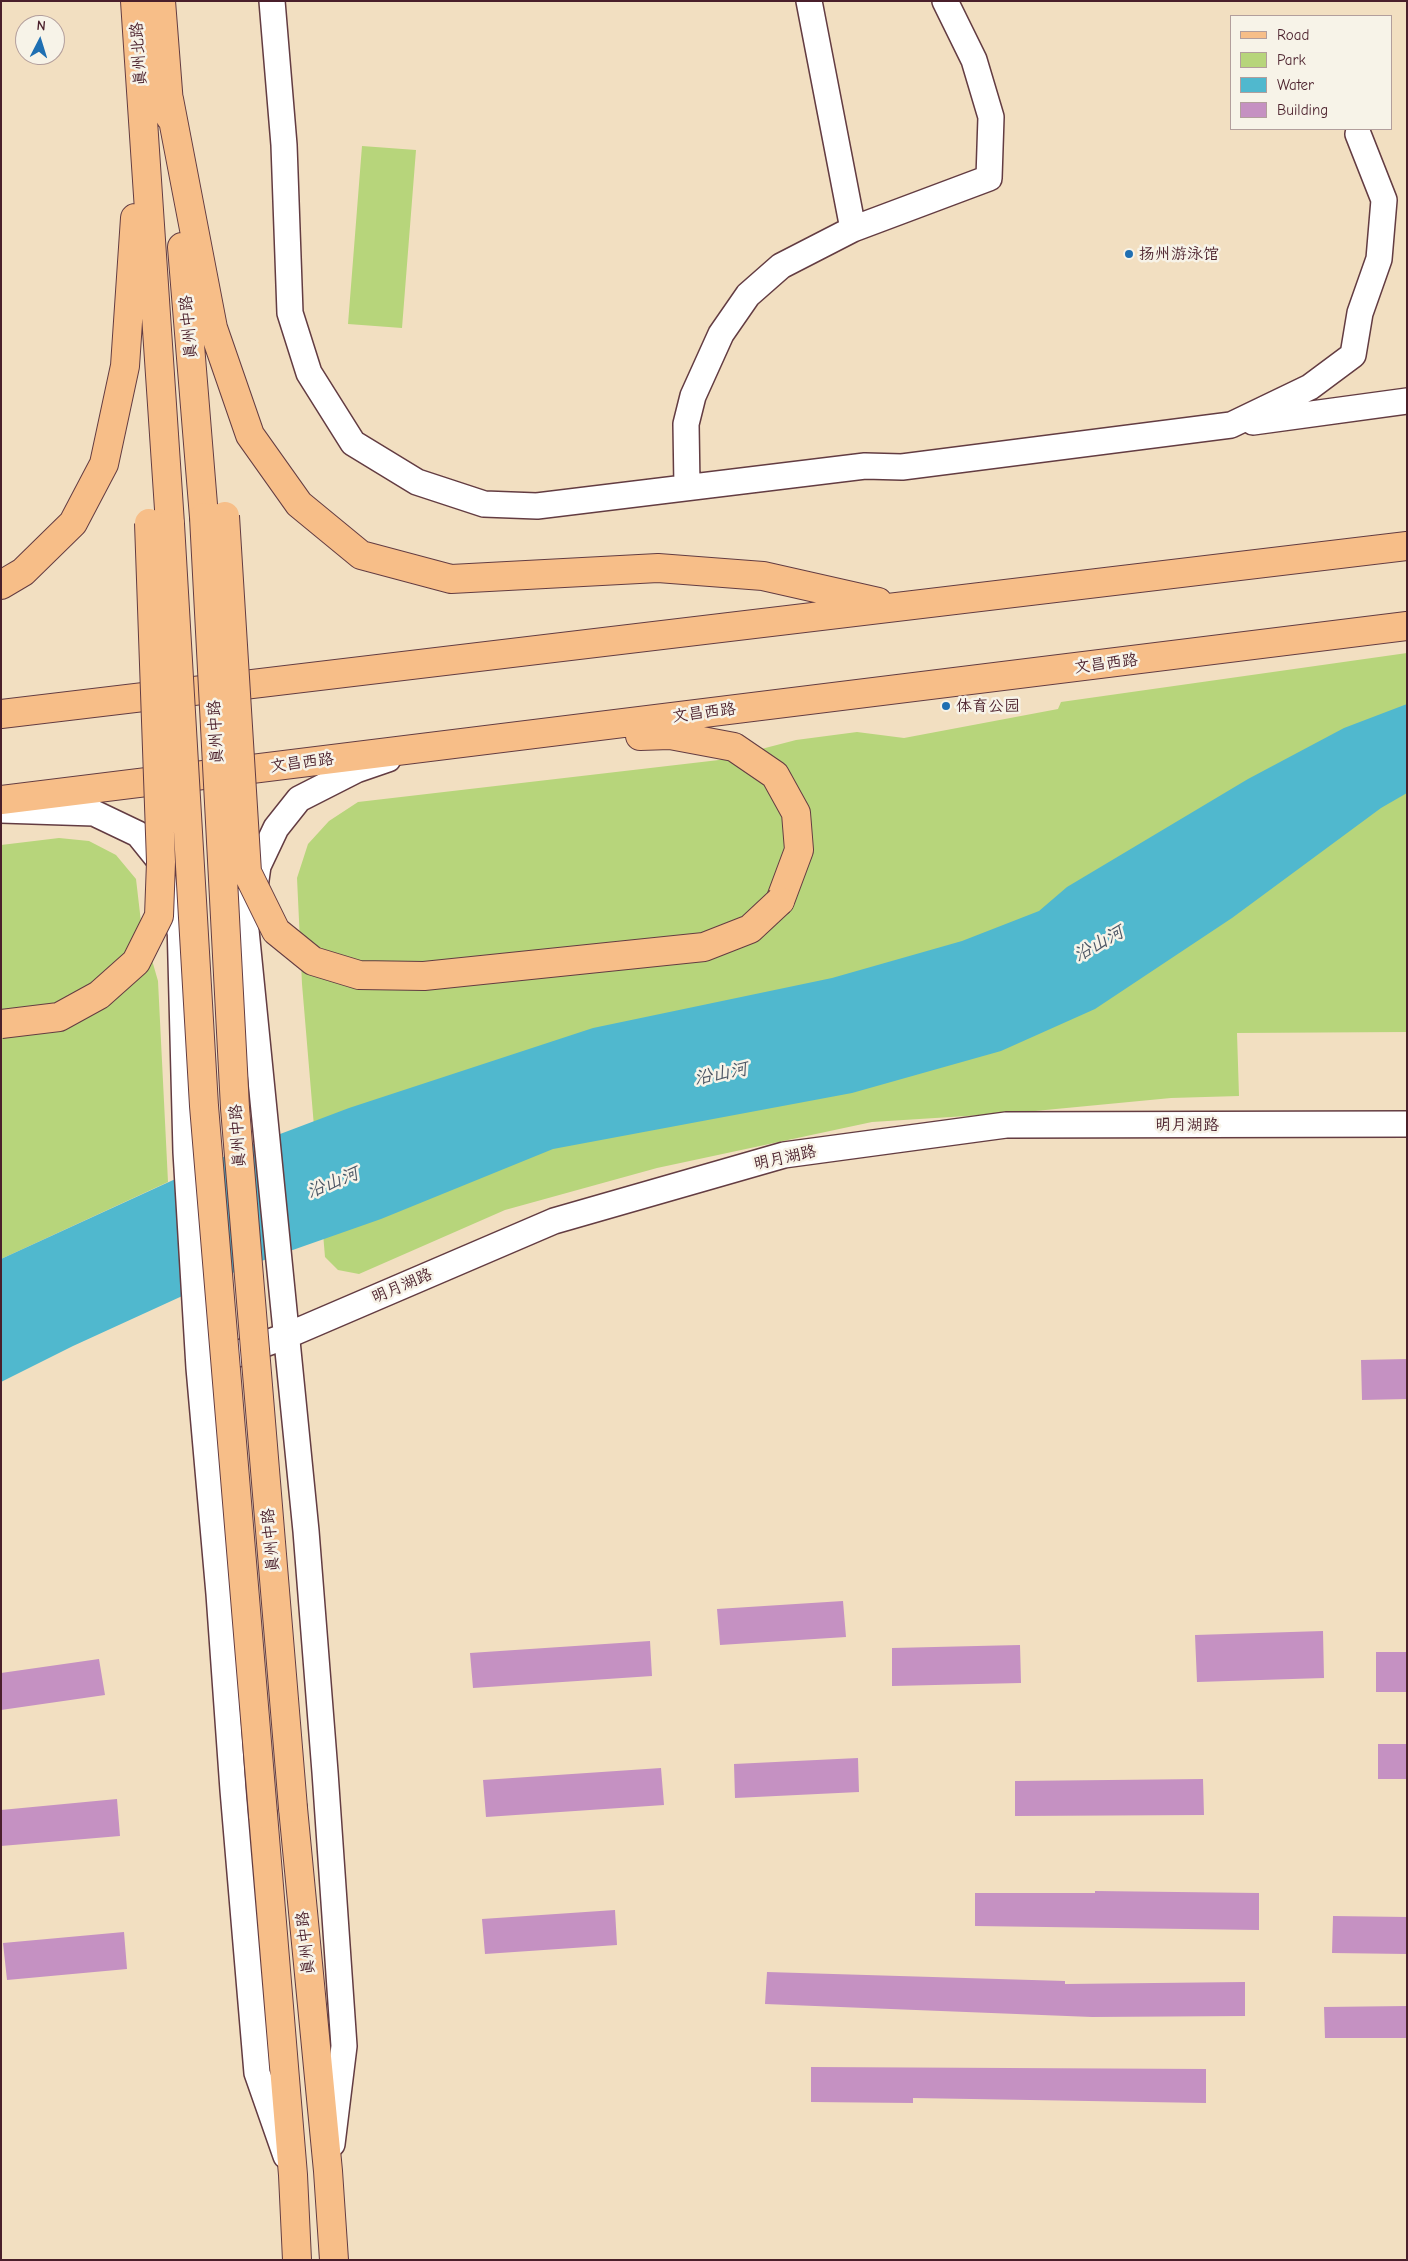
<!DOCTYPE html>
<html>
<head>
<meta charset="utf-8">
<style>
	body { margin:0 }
	#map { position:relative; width:1408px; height:2261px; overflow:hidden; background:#f2dfc1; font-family:"Comic Neue",sans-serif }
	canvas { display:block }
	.frame { position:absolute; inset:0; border:2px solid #4a1f2b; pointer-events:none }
	.legend { position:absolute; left:1230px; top:15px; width:162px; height:115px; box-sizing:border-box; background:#f7f3e8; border:1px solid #b29e9c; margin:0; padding:6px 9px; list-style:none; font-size:15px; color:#4a1f2b }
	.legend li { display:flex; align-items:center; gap:10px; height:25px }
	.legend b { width:25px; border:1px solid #b29e9c }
	.north { position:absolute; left:15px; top:15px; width:50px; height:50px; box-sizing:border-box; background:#f7f3e8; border:1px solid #b29e9c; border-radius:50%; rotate:5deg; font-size:14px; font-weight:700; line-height:20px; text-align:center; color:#4a1f2b }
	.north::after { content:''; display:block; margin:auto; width:18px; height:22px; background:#1f6fb2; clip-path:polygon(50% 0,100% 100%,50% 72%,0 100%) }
</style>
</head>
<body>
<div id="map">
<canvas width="1408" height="2261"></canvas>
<div class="frame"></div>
<ul class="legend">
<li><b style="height:6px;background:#f7be88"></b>Road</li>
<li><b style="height:14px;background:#b7d57b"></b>Park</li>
<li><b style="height:14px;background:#50b8ce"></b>Water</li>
<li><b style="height:14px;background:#c591c2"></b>Building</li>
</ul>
<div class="north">N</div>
</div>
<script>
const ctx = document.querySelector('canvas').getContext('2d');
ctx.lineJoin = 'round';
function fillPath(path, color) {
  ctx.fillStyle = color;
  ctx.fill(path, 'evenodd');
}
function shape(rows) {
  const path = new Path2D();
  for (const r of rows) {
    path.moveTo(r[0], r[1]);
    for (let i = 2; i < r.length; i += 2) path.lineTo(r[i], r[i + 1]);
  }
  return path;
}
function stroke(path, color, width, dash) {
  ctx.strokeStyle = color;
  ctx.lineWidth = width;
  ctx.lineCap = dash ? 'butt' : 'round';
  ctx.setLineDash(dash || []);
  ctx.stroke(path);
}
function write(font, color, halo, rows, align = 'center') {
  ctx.font = font + ' "Comic Neue","LXGW WenKai TC",sans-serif';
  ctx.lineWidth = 5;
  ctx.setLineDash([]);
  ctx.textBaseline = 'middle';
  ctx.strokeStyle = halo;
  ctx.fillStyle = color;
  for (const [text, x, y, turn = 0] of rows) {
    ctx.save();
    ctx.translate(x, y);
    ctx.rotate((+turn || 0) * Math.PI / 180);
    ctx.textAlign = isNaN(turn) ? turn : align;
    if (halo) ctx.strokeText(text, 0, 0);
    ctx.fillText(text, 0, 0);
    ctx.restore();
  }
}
const green = shape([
	[362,146,416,150,402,328,348,324],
	[1407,653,1407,1032,1237,1033,1239,1096,1171,1098,1014,1113,872,1122,657,1168,505,1210,359,1274,338,1270,325,1257,302,984,297,878,308,844,329,821,358,802,719,760,796,740,857,732,904,738,1058,709,1061,702],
	[59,838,89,841,116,855,136,879,141,922,158,981,168,1182,1,1259,1,845]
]);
const water = shape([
	[1407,704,1407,793,1381,808,1232,918,1095,1009,1001,1051,852,1093,553,1149,381,1219,250,1265,73,1346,1,1382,1,1259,243,1148,349,1108,593,1028,832,978,962,941,1039,911,1067,887,1248,779,1344,728]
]);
const building = shape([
	[1407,1359,1407,1399,1362,1400,1361,1360],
	[843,1601,846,1637,720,1645,717,1609],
	[1323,1631,1324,1678,1197,1682,1195,1635],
	[650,1641,652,1676,473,1688,470,1653],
	[1020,1645,1021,1683,892,1686,892,1648],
	[1376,1652,1407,1652,1407,1692,1376,1692],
	[99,1659,105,1695,1,1710,1,1673],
	[1378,1744,1407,1744,1407,1779,1378,1779],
	[858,1758,859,1792,735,1798,734,1764],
	[661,1768,664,1805,486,1817,483,1780],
	[1203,1779,1204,1815,1015,1816,1015,1781],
	[117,1799,120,1836,1,1846,1,1810],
	[1095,1891,1259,1893,1259,1930,975,1926,975,1893,1095,1893],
	[615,1910,617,1945,485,1954,482,1919],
	[1333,1916,1407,1917,1407,1954,1332,1953],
	[124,1932,127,1969,7,1980,3,1943],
	[767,1972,1065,1981,1065,1984,1245,1982,1245,2016,1092,2017,765,2004],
	[1407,2006,1407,2038,1325,2038,1324,2007],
	[811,2067,1206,2069,1206,2103,913,2098,913,2103,811,2102]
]);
const minor = shape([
	[272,1,284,145,290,313,309,373,353,443,417,482,484,504,537,506,865,466,902,467,1231,425,1310,387,1353,355,1360,313,1379,259,1384,200,1358,134],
	[809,1,853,229],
	[1253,422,1407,401],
	[687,487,686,424,693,396,721,334,748,295,781,266,853,229,989,178,991,117,974,60,945,1],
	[171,784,177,881],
	[1,810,94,813,138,834,167,870,181,937],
	[239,860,306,1531,325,1772,344,2046,332,2144],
	[254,894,258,866,276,828,299,799,356,770,388,759],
	[180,921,186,1152,199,1368,219,1594,233,1790,257,2073,286,2156],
	[207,1365,286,1336,554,1221,784,1155,1006,1125,1407,1124]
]);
const major = shape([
	[135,1,170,524],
	[161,1,170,117],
	[169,99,213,328,250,435,299,504,361,555,451,579,658,568,763,576,878,602],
	[182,247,204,517],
	[1,585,23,572,73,523,104,464,125,366,135,218],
	[1,714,1407,546],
	[640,736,670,735,734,747,775,775,796,813,799,850,780,901],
	[1,800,1407,626],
	[293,1808,328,2171,334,2260],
	[263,1814,293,2175,297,2260]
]);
const majorBridge = shape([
	[225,516,247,872,276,931,313,961,359,975,424,976,704,947,750,929,780,901],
	[204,517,235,1108,293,1808],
	[170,524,204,1106,263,1814],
	[1,1024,59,1017,99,995,136,962,159,916,161,862,149,523]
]);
const markers = [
	[1129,254,5,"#1f6fb2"],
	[946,706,5,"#1f6fb2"]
];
const streetNames = [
	["真州北路",139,54,-94],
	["真州中路",189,327,-95],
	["文昌西路",1106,664,-7],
	["文昌西路",704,713,-7],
	["真州中路",216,732,-93],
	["文昌西路",302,763,-7],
	["明月湖路",1187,1125],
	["真州中路",238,1136,-94],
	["明月湖路",785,1158,-12],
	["明月湖路",402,1286,-23],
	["真州中路",271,1540,-95],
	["真州中路",306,1943,-96]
];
const poiNames = [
	["扬州游泳馆",1139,254],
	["体育公园",956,706]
];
const waterNames = [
	["沿山河",1099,944,-29],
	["沿山河",721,1074,-11],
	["沿山河",333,1183,-22]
];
fillPath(green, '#b7d57b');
fillPath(water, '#50b8ce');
fillPath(building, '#c591c2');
stroke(minor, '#633c42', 28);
stroke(major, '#633c42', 30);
stroke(minor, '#fff', 25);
stroke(major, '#f7be88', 28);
stroke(majorBridge, '#633c42', 30, []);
stroke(majorBridge, '#f7be88', 28);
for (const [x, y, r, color] of markers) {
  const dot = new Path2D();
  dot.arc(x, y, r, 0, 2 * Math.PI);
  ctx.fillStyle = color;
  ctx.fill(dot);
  stroke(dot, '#f7f3e8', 2);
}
write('16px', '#4a1f2b', '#f7f3e8', streetNames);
write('16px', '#4a1f2b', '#f7f3e8', poiNames, 'left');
write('italic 18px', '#4c5564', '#f7f3e8', waterNames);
</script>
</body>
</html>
